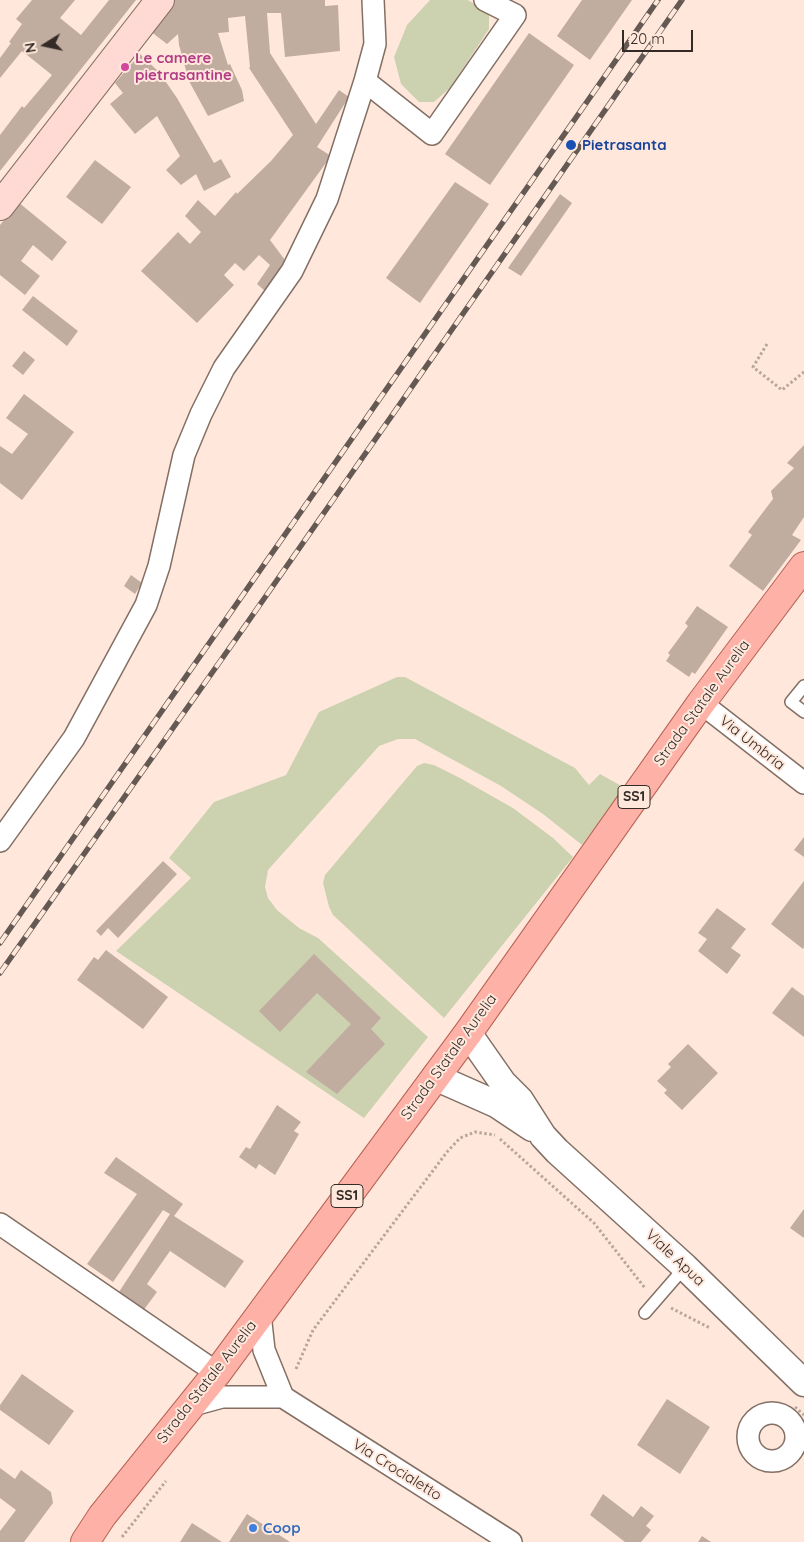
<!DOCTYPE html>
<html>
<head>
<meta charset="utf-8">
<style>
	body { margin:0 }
	#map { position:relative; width:804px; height:1542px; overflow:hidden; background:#ffe8db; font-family:Quicksand,sans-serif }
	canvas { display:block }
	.north { position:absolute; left:20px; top:20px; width:50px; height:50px; -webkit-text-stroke:4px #ffe8db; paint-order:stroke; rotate:260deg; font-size:14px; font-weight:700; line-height:20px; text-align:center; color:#342b27 }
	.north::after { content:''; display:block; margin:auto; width:18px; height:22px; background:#342b27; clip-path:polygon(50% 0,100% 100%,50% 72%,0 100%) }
	.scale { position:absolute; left:622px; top:30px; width:71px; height:22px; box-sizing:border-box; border:2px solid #342b27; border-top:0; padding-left:6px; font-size:15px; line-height:18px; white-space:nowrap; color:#342b27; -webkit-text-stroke:4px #ffe8db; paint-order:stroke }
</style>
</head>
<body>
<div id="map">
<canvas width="804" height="1542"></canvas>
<div class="north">N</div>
<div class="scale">20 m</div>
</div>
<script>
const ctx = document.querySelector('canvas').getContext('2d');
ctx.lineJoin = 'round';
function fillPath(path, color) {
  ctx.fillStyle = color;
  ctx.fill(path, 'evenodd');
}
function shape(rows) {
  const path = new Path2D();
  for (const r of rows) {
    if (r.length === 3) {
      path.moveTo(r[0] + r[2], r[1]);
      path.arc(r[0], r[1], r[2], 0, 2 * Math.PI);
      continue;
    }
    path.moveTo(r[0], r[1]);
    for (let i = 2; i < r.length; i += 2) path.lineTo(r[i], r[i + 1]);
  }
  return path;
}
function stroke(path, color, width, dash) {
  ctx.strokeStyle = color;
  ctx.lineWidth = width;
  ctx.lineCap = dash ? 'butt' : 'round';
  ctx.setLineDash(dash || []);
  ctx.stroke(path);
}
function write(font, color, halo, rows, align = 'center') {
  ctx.font = font + ' Quicksand,sans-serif';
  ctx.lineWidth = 4;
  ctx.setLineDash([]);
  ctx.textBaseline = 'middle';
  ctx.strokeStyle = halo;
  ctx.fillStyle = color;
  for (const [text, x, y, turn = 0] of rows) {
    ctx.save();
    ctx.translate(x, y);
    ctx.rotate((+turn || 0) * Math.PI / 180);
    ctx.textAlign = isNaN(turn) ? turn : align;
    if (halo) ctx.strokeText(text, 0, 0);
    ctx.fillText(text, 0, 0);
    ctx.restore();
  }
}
const green = shape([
	[430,0,468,0,489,14,489,29,450,88,434,102,419,102,401,84,394,57,407,25],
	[397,677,405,677,575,768,589,785,600,774,625,788,582,845,543,814,501,786,415,739,398,739,379,746,268,870,265,887,268,898,277,910,299,928,318,938,428,1037,364,1118,116,951,191,878,169,858,214,802,286,775,319,712],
	[424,763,434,765,460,778,513,808,553,838,573,857,444,1018,333,915,329,907,323,883,325,875,417,766]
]);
const building = shape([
	[32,0,75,0,60,18,81,35,109,0,136,0,0,171,0,135,22,106,24,108,52,75,22,51,0,78,0,58,11,43,9,42,22,24,16,19],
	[174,0,325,0,325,6,338,5,340,51,285,57,281,13,267,13,270,53,316,124,339,90,349,97,317,147,331,156,270,240,285,260,265,291,257,284,270,265,259,255,244,271,235,263,224,275,234,285,197,323,141,271,178,232,190,244,201,232,185,216,198,200,215,216,236,192,237,194,271,161,293,135,249,68,250,67,245,16,228,18,229,32,218,33,228,65,230,64,242,90,244,101,208,116,189,81,179,45,178,34,167,44,150,31],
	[582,0,632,0,590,60,557,36],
	[529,33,574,65,490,185,445,154],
	[140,54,159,72,177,98,214,163,221,159,231,177,204,191,196,174,181,185,166,170,180,156,157,116,135,134,110,104,123,93,115,83],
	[95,160,131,187,102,224,66,197],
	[455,182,489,204,420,303,386,278],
	[560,194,572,203,521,276,508,268],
	[18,202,67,242,52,261,33,245,21,261,40,276,25,295,0,275,0,225],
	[33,296,78,331,67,346,22,310],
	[24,351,35,360,23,375,12,366],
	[24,394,74,432,22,500,0,483,0,446,12,454,28,434,6,418],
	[804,445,804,517,792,535,801,540,763,591,729,566,752,535,748,532,773,499,771,491,794,468,787,463],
	[131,575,142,583,135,594,124,586],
	[697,606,728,627,695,674,692,672,689,677,666,661,670,655,668,653,688,626,685,623],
	[804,837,804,857,794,850],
	[163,861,177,874,118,938,108,928,101,936,96,931],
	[804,881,804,947,803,949,771,924],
	[717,908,746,929,731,948,741,955,727,974,698,951,707,939,698,933],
	[106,950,168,997,143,1029,77,980,94,957,98,960],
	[314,954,381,1018,371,1029,385,1044,337,1094,306,1072,351,1024,317,993,280,1032,259,1011],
	[792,987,804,996,804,1037,772,1013],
	[688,1044,718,1073,682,1110,664,1093,667,1090,657,1081,671,1067,668,1064],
	[277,1105,301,1122,294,1131,299,1134,275,1175,259,1164,256,1169,239,1157,246,1147,250,1149],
	[116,1157,183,1204,174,1216,244,1261,225,1288,170,1251,147,1284,157,1292,143,1311,117,1295,170,1214,163,1210,113,1282,87,1264,137,1194,104,1173],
	[804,1209,804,1238,790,1228],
	[22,1374,74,1411,49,1445,0,1410,0,1405],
	[667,1399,710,1427,680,1474,637,1445],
	[0,1468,15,1479,21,1470,51,1492,53,1503,24,1542,0,1542,0,1531,16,1510,0,1498],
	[603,1494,633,1517,641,1506,654,1516,646,1526,651,1530,641,1542,625,1542,590,1515],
	[247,1514,290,1542,229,1542],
	[192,1523,222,1542,180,1542],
	[702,1536,711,1542,698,1542]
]);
const path = shape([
	[767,344,753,367,782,390,804,372],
	[500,1139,594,1223,645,1288],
	[671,1308,710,1328],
	[296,1369,313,1330,447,1152,460,1138,475,1132,495,1135],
	[795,1407,804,1415],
	[122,1537,166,1481]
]);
const service = shape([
	[804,686,791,702,804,712],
	[645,1313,685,1267]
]);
const minor = shape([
	[373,0,375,44,365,81,432,134,515,15,485,0],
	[701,703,804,783],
	[0,841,74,738,146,605,159,566,184,455,201,414,224,368,292,271,327,199,365,81],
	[0,1224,217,1373],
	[260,1314,264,1350,283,1397],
	[189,1406,222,1397,283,1397,511,1542],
	[772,1437,24]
]);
const tertiary = shape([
	[468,1033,503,1083,520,1100,543,1136,557,1151,685,1267,804,1383],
	[435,1077,496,1104,532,1128]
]);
const secondary = shape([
	[0,206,160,0]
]);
const primary = shape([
	[85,1542,102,1516,217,1373,468,1033,701,703,804,566]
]);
const rail = shape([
	[0,943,658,0],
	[0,973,238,636,682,0]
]);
const markers = [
	[125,67,5,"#d1479c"],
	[571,145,6,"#1a4fb4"],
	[253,1528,5,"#3f7fe0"]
];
const shields = [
	[634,797,32],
	[347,1196,32]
];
const shieldNames = [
	["SS1",634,797],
	["SS1",347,1196]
];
const hotelNames = [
	["Le camere",135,58],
	["pietrasantine",135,75]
];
const transitNames = [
	["Pietrasanta",582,145]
];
const streetNames = [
	["Strada Statale Aurelia",702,703,-54],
	["Via Umbria",752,743,38],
	["Strada Statale Aurelia",449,1057,-54],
	["Viale Apua",675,1258,43],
	["Strada Statale Aurelia",207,1382,-52],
	["Via Crocialetto",397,1470,32]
];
const shopNames = [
	["Coop",263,1528]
];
fillPath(green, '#ccd2b0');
fillPath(building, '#c1aca0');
stroke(service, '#836f64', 14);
stroke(minor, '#836f64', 24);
stroke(tertiary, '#836f64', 29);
stroke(secondary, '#836f64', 30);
stroke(primary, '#b76254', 30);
stroke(path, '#b8a69c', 3, [2.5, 2.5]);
stroke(service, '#fff', 11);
stroke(minor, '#fff', 21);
stroke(tertiary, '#fff', 26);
stroke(secondary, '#ffd9d3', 28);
stroke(primary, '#feb2a7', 28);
stroke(rail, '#655953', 5.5);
stroke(rail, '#ffe8db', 4, [11]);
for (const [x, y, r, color] of markers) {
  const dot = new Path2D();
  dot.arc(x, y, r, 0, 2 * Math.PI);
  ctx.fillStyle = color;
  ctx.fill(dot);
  stroke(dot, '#ffe8db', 2);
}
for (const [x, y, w] of shields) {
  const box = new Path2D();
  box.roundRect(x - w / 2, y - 11.5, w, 23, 4);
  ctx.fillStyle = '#ffe8db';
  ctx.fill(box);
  stroke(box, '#342b27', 1);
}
write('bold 14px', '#342b27', null, shieldNames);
write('bold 15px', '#b23c85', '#ffe8db', hotelNames, 'left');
write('bold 15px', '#164399', '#ffe8db', transitNames, 'left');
write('15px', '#342b27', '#ffe8db', streetNames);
write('bold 15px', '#366cbe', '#ffe8db', shopNames, 'left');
</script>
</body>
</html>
